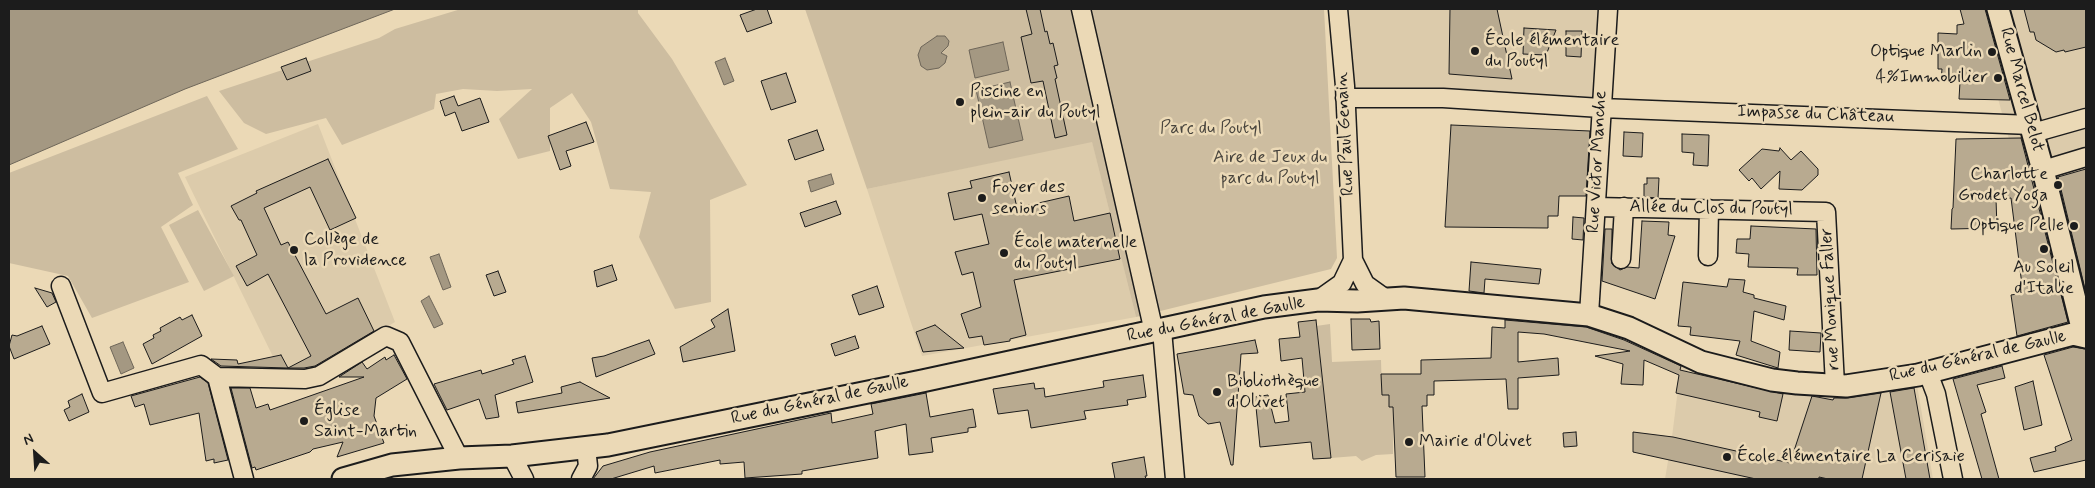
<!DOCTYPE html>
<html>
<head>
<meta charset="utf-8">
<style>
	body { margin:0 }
	#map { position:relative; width:2095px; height:488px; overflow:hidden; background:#ebd9b6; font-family:Mynerve,sans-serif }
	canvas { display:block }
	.frame { position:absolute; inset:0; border:10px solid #1c1c1c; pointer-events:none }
	.north { position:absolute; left:10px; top:428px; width:50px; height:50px; -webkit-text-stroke:4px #ebd9b6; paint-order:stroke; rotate:334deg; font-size:14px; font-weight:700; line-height:20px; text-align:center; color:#1c1c1c }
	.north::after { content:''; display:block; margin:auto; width:18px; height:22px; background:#1c1c1c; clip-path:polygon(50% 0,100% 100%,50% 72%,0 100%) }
</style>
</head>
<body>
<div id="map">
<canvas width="2095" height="488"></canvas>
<div class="frame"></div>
<div class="north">N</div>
</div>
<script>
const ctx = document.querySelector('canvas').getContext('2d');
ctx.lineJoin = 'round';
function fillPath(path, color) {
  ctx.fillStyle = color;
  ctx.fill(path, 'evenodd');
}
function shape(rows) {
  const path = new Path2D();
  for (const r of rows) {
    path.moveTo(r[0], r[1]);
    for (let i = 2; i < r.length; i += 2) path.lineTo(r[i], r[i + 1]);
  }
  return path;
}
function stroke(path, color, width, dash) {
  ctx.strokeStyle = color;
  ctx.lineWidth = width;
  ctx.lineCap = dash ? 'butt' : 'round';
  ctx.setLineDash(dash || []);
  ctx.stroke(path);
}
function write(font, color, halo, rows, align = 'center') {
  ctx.font = font + ' Mynerve,sans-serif';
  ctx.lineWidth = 5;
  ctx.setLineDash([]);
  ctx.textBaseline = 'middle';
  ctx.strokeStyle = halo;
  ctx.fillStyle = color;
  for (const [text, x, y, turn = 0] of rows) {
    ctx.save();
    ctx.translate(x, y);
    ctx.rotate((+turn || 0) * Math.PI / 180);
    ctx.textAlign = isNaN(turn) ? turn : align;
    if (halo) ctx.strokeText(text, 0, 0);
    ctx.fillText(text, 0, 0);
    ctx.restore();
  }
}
const built = shape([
	[1348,9,1602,9,1599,105,1351,93],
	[1974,9,2040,9,2046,32,2086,23,2086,195,2077,198,2086,235,2086,407,2073,378],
	[318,124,395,322,318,369,282,375,185,177],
	[1092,141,1136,317,922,356,867,189],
	[1681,365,1688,367,1687,372,1749,386,1750,385,1812,395,1834,395,1916,379,1933,479,1665,479,1672,437]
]);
const green = shape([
	[461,9,638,9,638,13,672,59,747,185,710,200,711,302,675,309,639,237,651,192,610,189,591,122,572,93,550,108,550,151,518,159,499,119,532,89,497,91,463,89,436,94,434,109,342,145,326,118,266,134,244,123,219,91,379,38,395,29],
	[805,9,1324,9,1337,258,1331,269,1136,317,1092,142,867,189],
	[207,96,238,149,178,173,193,205,161,227,189,282,92,318,68,276,9,263,9,173],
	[198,210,234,276,204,291,169,225],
	[1330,324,1332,362,1381,360,1382,395,1389,395,1389,406,1393,407,1393,454,1376,455,1362,461,1356,456,1331,458,1316,326]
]);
const water = shape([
	[9,9,395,9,185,89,9,165,9,9],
	[937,36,945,36,949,41,948,46,941,53,947,56,945,63,939,68,927,70,921,66,918,55,921,47,937,36],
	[1003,42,1009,70,975,78,969,50,1003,42],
	[725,58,734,81,724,85,715,62,725,58],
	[1010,82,1023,140,989,148,976,90,1010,82],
	[831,174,834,184,811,192,808,181,831,174],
	[439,254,451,287,443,290,430,257,439,254],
	[429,296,443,324,434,328,421,301,429,296],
	[123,342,134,368,121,374,110,347,123,342]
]);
const building = shape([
	[757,9,767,9,772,23,747,32,740,15,757,9],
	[1026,9,1040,9,1045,32,1047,31,1050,44,1053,43,1058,65,1054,66,1057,78,1055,79,1067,135,1055,138,1043,81,1031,83,1021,37,1032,34,1026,9],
	[1450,9,1497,9,1512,79,1449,74,1450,9],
	[1960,9,1985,9,2010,100,1959,99,1960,82,1941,81,1942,69,1938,69,1938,33,1957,34,1957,25,1964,24,1960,9],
	[2024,9,2086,9,2086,47,2065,52,2064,50,2056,52,2036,40,2034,32,2030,32,2024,9],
	[1524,28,1556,30,1546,55,1523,54,1524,28],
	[1566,31,1582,31,1581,57,1566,56,1566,31],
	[306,58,311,71,287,80,281,67,306,58],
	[786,73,796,102,771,110,761,81,786,73],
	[454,96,458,106,480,98,489,122,462,131,455,112,445,116,440,101,454,96],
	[586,122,594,142,566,151,571,166,560,170,548,136,586,122],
	[1451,125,1590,131,1586,196,1559,196,1558,216,1548,216,1548,228,1445,227,1451,125],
	[817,130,824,150,795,160,788,140,817,130],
	[1624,132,1643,133,1642,157,1623,156,1624,132],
	[1682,134,1709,135,1708,166,1693,165,1694,153,1682,152,1682,134],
	[2021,138,2068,322,2017,336,2011,295,2023,293,2011,198,1996,199,1997,228,1951,229,1952,209,1953,208,1956,139,2021,138],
	[1780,148,1791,160,1801,151,1818,169,1818,175,1802,190,1779,189,1780,171,1761,189,1752,178,1749,181,1739,170,1762,149,1779,151,1780,148],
	[328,159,356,218,330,230,310,187,264,208,281,245,288,242,326,314,358,298,374,331,315,366,304,368,288,368,311,356,268,274,247,286,236,266,257,255,241,220,239,220,231,206,257,193,256,191,328,159],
	[2086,169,2086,293,2058,177,2086,169],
	[1009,172,1017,208,1069,196,1074,221,1110,213,1120,259,1014,280,1026,335,1010,339,1010,341,984,345,982,336,969,338,961,314,981,307,973,272,962,275,955,252,989,244,982,214,954,220,948,193,972,188,970,181,1009,172],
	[1647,178,1659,178,1658,198,1644,197,1644,184,1647,184,1647,178],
	[836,201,841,214,805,227,800,213,836,201],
	[1573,217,1584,218,1583,240,1572,239,1573,217],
	[1642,221,1669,222,1668,235,1675,236,1655,299,1602,281,1605,229,1612,229,1612,264,1620,270,1627,267,1639,268,1642,221],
	[1751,226,1816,229,1817,275,1797,275,1798,268,1748,267,1749,254,1736,253,1737,239,1750,239,1751,226],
	[1471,262,1541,269,1539,284,1485,279,1484,293,1469,291,1471,262],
	[612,265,617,280,597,287,594,271,612,265],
	[498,271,506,292,494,296,486,275,498,271],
	[1729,279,1745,280,1743,292,1754,295,1754,298,1786,306,1784,320,1754,311,1751,341,1780,352,1778,368,1736,355,1740,341,1690,335,1691,327,1678,326,1683,282,1727,287,1729,279],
	[877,286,884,307,859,315,852,295,877,286],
	[35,288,52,293,56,302,47,307,35,288],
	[728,309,735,351,683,362,680,347,715,327,711,320,728,309],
	[192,315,202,336,152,364,143,344,154,338,153,335,161,331,160,328,180,317,182,320,192,315],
	[1351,319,1370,319,1371,322,1379,321,1380,349,1352,350,1351,319],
	[1316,320,1331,458,1313,459,1311,442,1260,447,1255,397,1268,395,1275,423,1289,421,1286,394,1305,392,1302,358,1281,361,1279,339,1300,337,1298,322,1316,320],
	[1505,320,1586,327,1624,340,1681,366,1680,370,1783,394,1777,421,1759,417,1760,412,1676,393,1679,375,1644,360,1643,385,1621,384,1623,364,1595,356,1630,351,1544,334,1518,332,1518,362,1558,358,1559,375,1518,378,1518,409,1508,409,1506,379,1434,381,1434,395,1427,395,1427,406,1422,406,1425,477,1396,477,1393,407,1389,407,1389,395,1382,395,1381,374,1421,374,1421,360,1491,358,1492,327,1505,328,1505,320],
	[935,325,964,348,923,352,916,332,935,325],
	[42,326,50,344,14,359,9,346,12,335,17,336,42,326],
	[1790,331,1821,333,1820,352,1789,350,1790,331],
	[855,336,859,348,835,356,831,344,855,336],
	[649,340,655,354,596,377,592,358,604,356,649,340],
	[1255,340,1258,353,1241,354,1233,465,1231,465,1220,422,1208,424,1199,416,1193,395,1184,394,1177,354,1255,340],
	[2073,347,2086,349,2086,460,2034,472,2030,458,2056,451,2055,447,2072,440,2044,355,2073,347],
	[281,355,288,368,221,366,211,359,237,360,238,364,281,355],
	[394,355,407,379,376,398,374,416,384,443,337,457,343,442,313,449,310,452,256,470,255,467,252,468,231,388,250,388,256,408,268,404,270,410,364,377,339,377,362,362,367,369,385,357,386,360,394,355],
	[525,356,533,382,495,395,499,417,486,419,479,399,447,410,434,384,481,370,482,374,514,364,512,360,525,356],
	[2002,366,2005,378,1977,385,1986,412,1981,414,1999,479,1982,479,1953,379,2002,366],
	[1143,375,1146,397,1127,400,1128,405,1084,411,1086,419,1031,428,1028,410,998,414,993,389,1034,383,1035,389,1044,388,1045,397,1104,387,1103,381,1143,375],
	[200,377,208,383,228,460,214,463,214,459,206,461,199,413,150,425,144,404,135,407,131,396,200,377],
	[2033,381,2042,425,2024,430,2015,387,2033,381],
	[580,382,610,398,518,413,516,402,562,393,561,387,580,382],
	[1914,388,1930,479,1906,479,1890,392,1914,388],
	[926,393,930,417,973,409,976,427,968,428,968,432,931,438,933,452,909,455,906,424,875,431,878,458,802,471,802,474,745,478,744,462,720,464,720,460,655,473,654,466,611,479,593,479,603,466,650,452,831,413,832,423,873,414,871,404,926,393],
	[1881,393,1862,479,1828,479,1819,477,1819,479,1756,479,1633,452,1633,432,1673,437,1790,463,1812,396,1833,400,1834,398,1848,398,1881,393],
	[82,394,89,412,69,421,64,410,70,407,68,401,82,394],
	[1576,432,1577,446,1564,447,1563,433,1576,432],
	[1144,457,1147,476,1145,476,1146,479,1115,479,1112,463,1144,457]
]);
const minor = shape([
	[1081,9,1154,332],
	[1338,9,1345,86,1353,260,1365,284,1386,299],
	[1345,98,1443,98,1601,108,2031,125],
	[2033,133,2086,118],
	[2043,170,2086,157],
	[1596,207,1826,212,1835,385],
	[1708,256,1709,209],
	[1621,259,1624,207],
	[61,286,102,393,201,365,217,377,305,379,319,376,386,336,400,342,459,458],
	[1318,300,1342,283,1353,260],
	[1589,315,1608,9],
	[1162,330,1175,479],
	[1928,373,1936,394,1953,479],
	[217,377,244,479],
	[512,456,524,479],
	[581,479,588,466,586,448]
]);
const major = shape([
	[1998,9,2043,170,2084,336],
	[343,479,392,465,459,458,512,456,608,445,922,381,1264,307,1318,300,1357,301,1404,298,1589,315,1629,328,1701,362,1772,380,1797,383,1846,386,1918,375,2073,334,2086,337]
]);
const markers = [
	[1475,51,5,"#1c1c1c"],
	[1992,52,5,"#1c1c1c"],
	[1998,78,5,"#1c1c1c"],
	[960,102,5,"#1c1c1c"],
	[2058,185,5,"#1c1c1c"],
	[982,198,5,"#1c1c1c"],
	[2074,226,5,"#1c1c1c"],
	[2044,249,5,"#1c1c1c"],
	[294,250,5,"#1c1c1c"],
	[1004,253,5,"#1c1c1c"],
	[1217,392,5,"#1c1c1c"],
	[304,421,5,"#1c1c1c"],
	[1409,442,5,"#1c1c1c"],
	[1727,457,5,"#1c1c1c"]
];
const poiNames = [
	["École élémentaire",1485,41],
	["du Poutyl",1485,62],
	["Optique Marlin",1982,52,"right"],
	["4%Immobilier",1988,78,"right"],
	["Piscine en",970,92],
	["plein-air du Poutyl",970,113],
	["Charlotte",2048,175,"right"],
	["Grodet Yoga",2048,196,"right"],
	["Foyer des",992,188],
	["seniors",992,209],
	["Optique Pelle",2064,226,"right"],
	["Collège de",304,240],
	["la Providence",304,261],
	["École maternelle",1014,243],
	["du Poutyl",1014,264],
	["Au Soleil",2044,268,"center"],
	["d'Italie",2044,289,"center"],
	["Bibliothèque",1227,382],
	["d'Olivet",1227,403],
	["Église",314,411],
	["Saint-Martin",314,432],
	["Mairie d'Olivet",1419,442],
	["École élémentaire La Cerisaie",1737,457]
];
const streetNames = [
	["Rue Marcel Belot",2021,90,75],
	["Impasse du Château",1816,115,2],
	["Rue Paul Genain",1346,134,-93],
	["Rue Victor Manche",1598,162,-87],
	["Allée du Clos du Poutyl",1711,209,1],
	["rue Monique Faller",1831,299,-93],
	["Rue du Général de Gaulle",1216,320,-11],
	["Rue du Général de Gaulle",1978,357,-13],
	["Rue du Général de Gaulle",820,401,-12]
];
const parkNames = [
	["Parc du Poutyl",1211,129],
	["Aire de Jeux du",1270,158],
	["parc du Poutyl",1270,179]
];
fillPath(built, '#dccbab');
fillPath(green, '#cdbda0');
fillPath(water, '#a49882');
stroke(water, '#6e6659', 1);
fillPath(building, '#b8aa90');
stroke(building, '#1c1c1c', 1);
stroke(minor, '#1c1c1c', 21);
stroke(major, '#1c1c1c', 25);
stroke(minor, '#ebd9b6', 18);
stroke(major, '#ebd9b6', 21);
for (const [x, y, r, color] of markers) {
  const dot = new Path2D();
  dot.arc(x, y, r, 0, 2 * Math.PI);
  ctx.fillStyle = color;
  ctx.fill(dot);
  stroke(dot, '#ebd9b6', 2);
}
write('18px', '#1c1c1c', '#ebd9b6', poiNames, 'left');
write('18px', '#1c1c1c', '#ebd9b6', streetNames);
write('18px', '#48443d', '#ebd9b6', parkNames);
</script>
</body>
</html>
